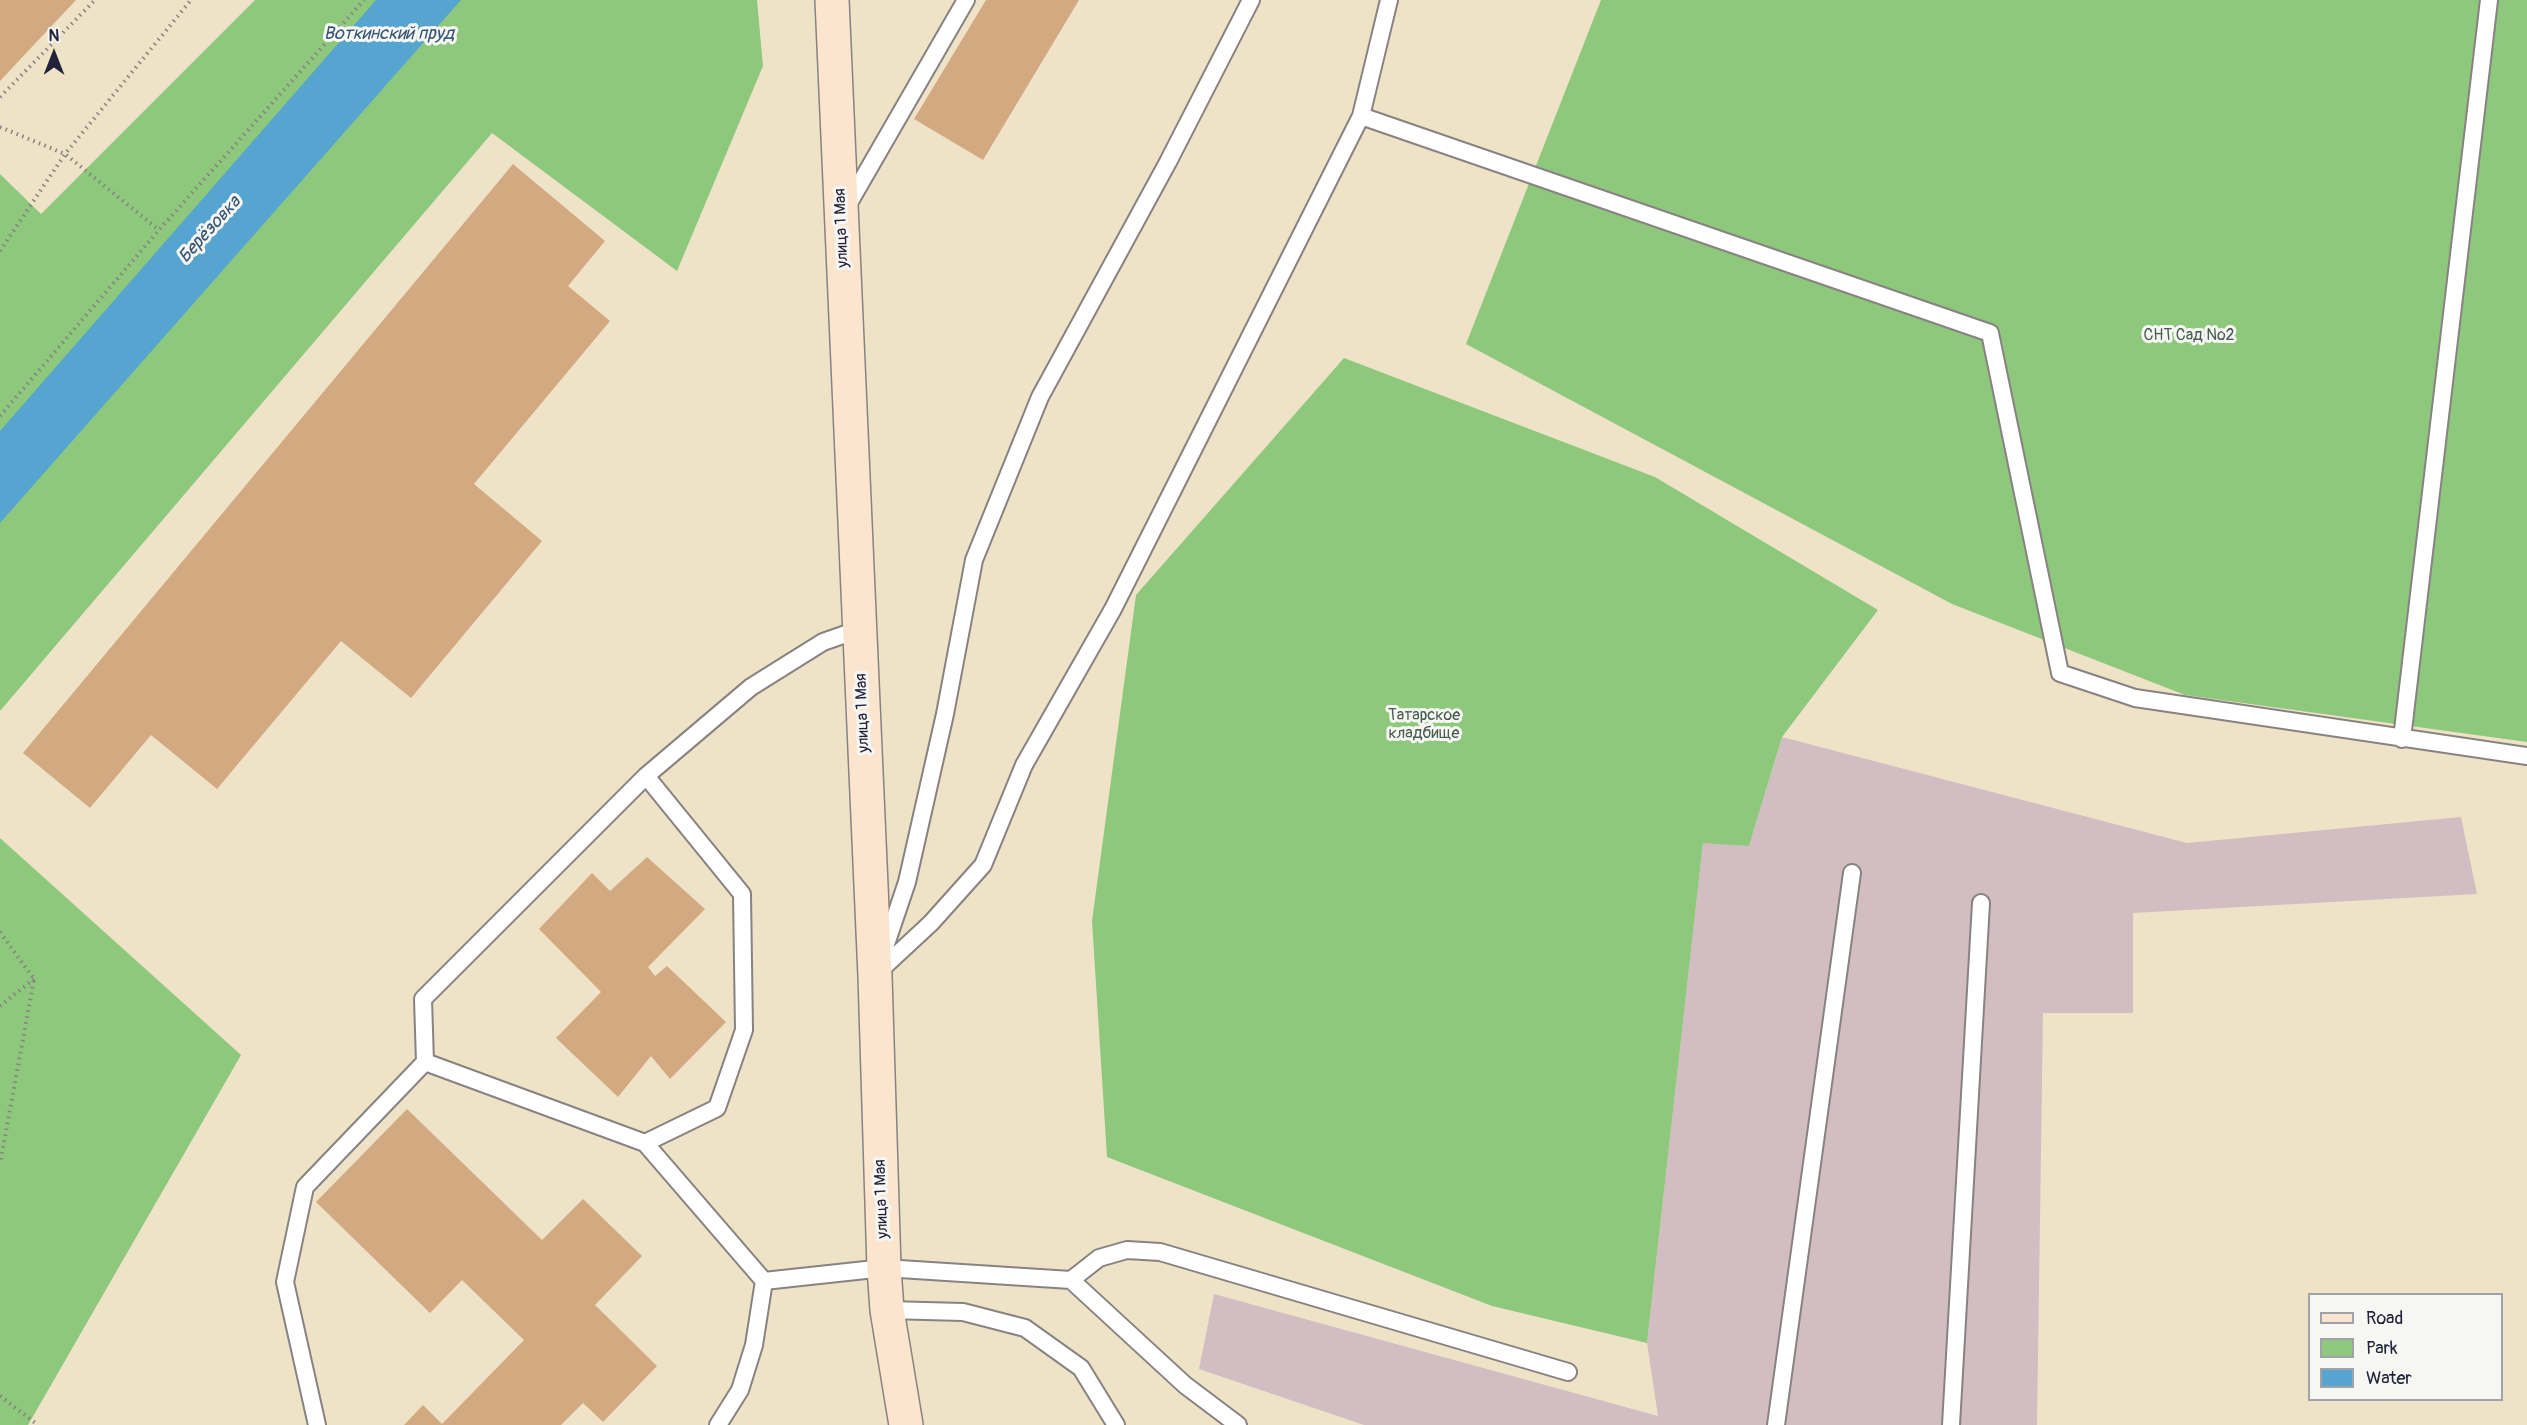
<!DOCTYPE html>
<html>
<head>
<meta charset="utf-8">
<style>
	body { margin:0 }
	#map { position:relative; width:2527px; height:1425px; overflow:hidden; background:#eee3c7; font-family:Pangolin,sans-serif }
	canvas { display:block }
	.legend { position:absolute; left:2308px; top:1293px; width:195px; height:108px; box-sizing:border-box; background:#f6f6f2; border:2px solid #a1a1a9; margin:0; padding:8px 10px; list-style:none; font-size:18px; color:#22223b }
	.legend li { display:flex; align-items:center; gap:12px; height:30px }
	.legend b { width:30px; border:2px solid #a1a1a9 }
	.north { position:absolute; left:24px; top:24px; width:60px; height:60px; -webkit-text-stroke:4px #f6f6f2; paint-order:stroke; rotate:0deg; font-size:16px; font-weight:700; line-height:24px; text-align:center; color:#22223b }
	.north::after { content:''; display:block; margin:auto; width:21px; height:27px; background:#22223b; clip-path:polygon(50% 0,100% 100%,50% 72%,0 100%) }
</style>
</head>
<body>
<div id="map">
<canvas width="2527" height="1425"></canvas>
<ul class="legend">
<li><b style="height:8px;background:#fbe5cf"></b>Road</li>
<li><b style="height:16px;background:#8dc87d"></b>Park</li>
<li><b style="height:16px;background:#56a5d0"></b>Water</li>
</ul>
<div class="north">N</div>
</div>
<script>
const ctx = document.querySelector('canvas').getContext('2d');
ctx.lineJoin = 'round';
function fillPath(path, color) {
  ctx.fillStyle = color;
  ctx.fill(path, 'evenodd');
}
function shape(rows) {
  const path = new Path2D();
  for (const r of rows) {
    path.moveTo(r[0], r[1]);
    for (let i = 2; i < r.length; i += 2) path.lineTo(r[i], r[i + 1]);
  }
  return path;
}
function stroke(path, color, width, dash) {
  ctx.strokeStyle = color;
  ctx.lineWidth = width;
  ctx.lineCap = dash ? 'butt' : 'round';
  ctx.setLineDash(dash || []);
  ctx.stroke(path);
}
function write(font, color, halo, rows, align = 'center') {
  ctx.font = font + ' Pangolin,sans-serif';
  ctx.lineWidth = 6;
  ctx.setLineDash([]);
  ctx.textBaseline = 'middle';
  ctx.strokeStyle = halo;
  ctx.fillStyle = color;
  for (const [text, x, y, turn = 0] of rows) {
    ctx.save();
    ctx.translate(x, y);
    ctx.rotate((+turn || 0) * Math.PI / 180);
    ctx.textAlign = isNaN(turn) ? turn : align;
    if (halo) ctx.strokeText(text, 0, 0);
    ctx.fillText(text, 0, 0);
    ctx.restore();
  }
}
const industrial = shape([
	[1782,737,2187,843,2461,817,2477,894,2133,913,2133,1013,2043,1013,2037,1425,1364,1425,1199,1369,1214,1294,1658,1416,1647,1343,1703,842,1749,846]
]);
const green = shape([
	[255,0,757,0,763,66,677,271,492,133,0,711,0,174,41,214],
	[1601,0,2527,0,2527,742,2185,695,1952,604,1466,344],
	[1344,358,1655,477,1878,610,1782,737,1749,846,1703,843,1647,1343,1492,1306,1107,1157,1092,921,1136,595],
	[0,838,241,1055,28,1425,0,1425]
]);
const water = shape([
	[376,0,461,0,0,523,0,431]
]);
const building = shape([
	[0,0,76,0,0,81],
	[986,0,1079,0,983,160,914,119],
	[513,164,605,241,568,286,610,321,474,484,542,541,411,698,341,641,217,789,151,735,90,808,23,753],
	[647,857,705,909,648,967,655,976,667,966,726,1022,670,1079,651,1056,618,1097,556,1038,601,992,539,929,592,873,610,891],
	[407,1109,542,1240,583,1199,642,1256,595,1305,657,1366,603,1422,583,1403,561,1425,404,1425,423,1405,442,1424,524,1340,462,1280,430,1313,316,1202]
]);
const path = shape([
	[0,97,95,0],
	[0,127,65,154,159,230],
	[0,251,65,154,191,0],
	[0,416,159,230,364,0],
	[0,932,34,979,0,1164],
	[0,1006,34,979],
	[0,1396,38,1425]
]);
const service = shape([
	[1361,116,1990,333,2060,673,2135,698,2527,756],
	[846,208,966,0],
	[2402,739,2489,0],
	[883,953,907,882,945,714,974,560,1040,397,1168,162,1251,0],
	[875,975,931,923,983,865,1024,765,1113,609,1361,116,1389,0],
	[425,1062,423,999,646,776,751,687,823,642,860,629],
	[645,1143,717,1108,744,1030,742,894,646,776],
	[1071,1280,1099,1258,1127,1250,1160,1252,1568,1372],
	[887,1310,963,1312,1025,1328,1081,1368,1116,1425],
	[317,1425,285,1282,305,1187,425,1062,645,1143,764,1281],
	[718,1425,740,1390,754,1345,764,1281,884,1268,1071,1280,1185,1385,1238,1425],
	[1776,1425,1852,873],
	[1951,1425,1981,903]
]);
const secondary = shape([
	[832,0,875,976,884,1268,887,1310,906,1425]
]);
const streetNames = [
	["улица 1 Мая",842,228,-92],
	["улица 1 Мая",863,713,-92],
	["улица 1 Мая",882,1199,-92]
];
const parkNames = [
	["СНТ Сад №2",2189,336],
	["Татарское",1424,716],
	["кладбище",1424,734]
];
const waterNames = [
	["Воткинский пруд",389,34],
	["Берёзовка",210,230,-48]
];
fillPath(industrial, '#d2bec2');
fillPath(green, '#8dc87d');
fillPath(water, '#56a5d0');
fillPath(building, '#d3a982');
stroke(service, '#888281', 20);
stroke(secondary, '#888281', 36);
stroke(path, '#888281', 4, [1.5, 4.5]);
stroke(service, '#fff', 16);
stroke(secondary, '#fbe5cf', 33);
write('16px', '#22223b', '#f6f6f2', streetNames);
write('16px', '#475c52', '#f6f6f2', parkNames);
write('italic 18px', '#375677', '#f6f6f2', waterNames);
</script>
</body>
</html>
